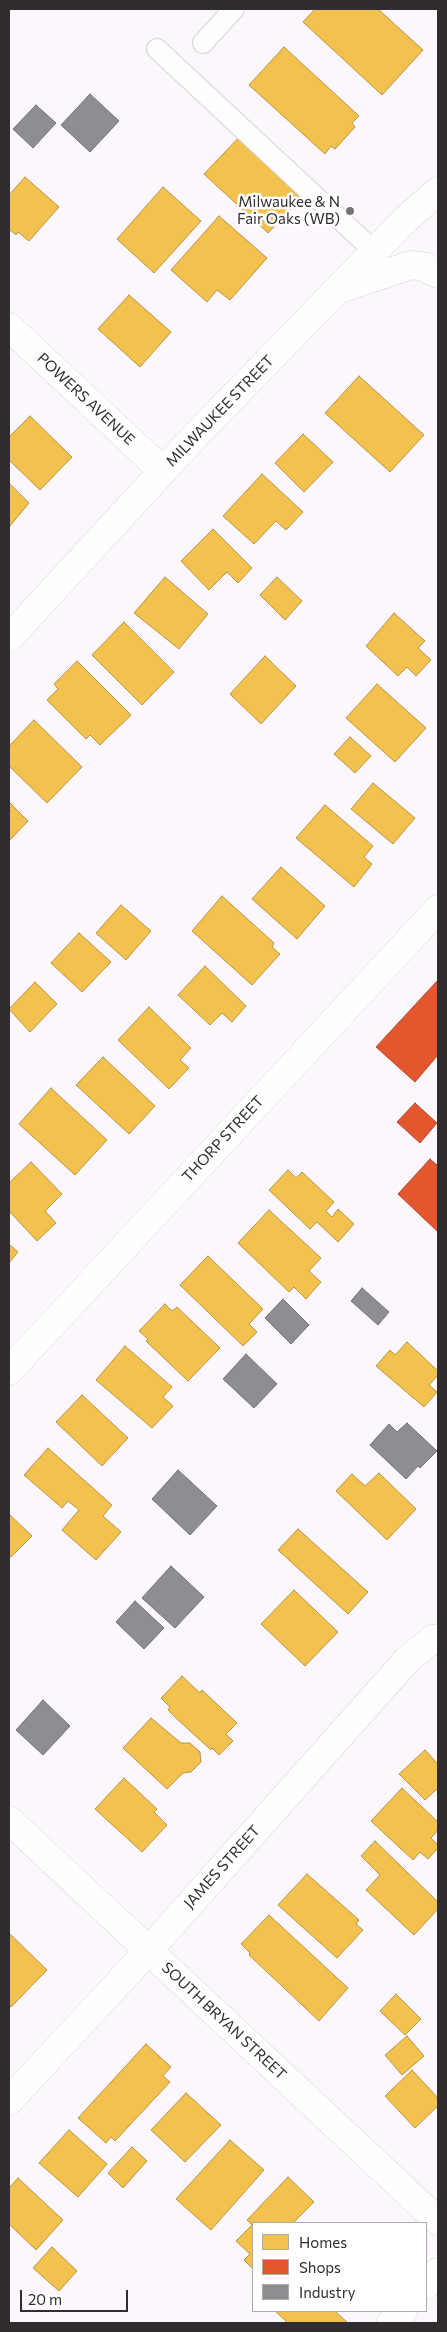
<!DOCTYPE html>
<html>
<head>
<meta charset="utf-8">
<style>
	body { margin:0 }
	#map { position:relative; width:447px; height:2332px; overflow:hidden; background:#fcf7fc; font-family:Commissioner,sans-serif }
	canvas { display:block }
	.frame { position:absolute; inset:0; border:10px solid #302c30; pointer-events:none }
	.legend { position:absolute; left:252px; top:2222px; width:175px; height:90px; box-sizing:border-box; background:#fff; border:1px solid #acabac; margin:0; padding:6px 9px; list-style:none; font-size:15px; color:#302c30 }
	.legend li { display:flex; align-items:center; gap:10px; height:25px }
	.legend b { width:25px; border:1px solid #acabac }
	.scale { position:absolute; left:20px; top:2290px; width:108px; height:22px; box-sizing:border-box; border:2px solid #302c30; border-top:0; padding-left:6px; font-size:15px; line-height:18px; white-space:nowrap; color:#302c30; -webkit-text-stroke:4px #fff; paint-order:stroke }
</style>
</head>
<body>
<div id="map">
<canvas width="447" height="2332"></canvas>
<div class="frame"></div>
<ul class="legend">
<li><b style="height:14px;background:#f2c14e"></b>Homes</li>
<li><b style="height:14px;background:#e4572e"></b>Shops</li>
<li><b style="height:14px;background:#8d8d92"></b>Industry</li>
</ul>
<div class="scale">20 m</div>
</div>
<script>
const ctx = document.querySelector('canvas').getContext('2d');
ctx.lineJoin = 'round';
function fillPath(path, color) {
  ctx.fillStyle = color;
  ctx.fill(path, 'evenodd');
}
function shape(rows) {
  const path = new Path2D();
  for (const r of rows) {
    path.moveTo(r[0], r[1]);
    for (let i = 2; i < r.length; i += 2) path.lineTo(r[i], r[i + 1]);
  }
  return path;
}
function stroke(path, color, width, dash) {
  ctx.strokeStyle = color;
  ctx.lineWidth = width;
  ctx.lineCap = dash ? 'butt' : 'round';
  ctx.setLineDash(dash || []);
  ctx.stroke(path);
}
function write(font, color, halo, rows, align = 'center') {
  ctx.font = font + ' Commissioner,sans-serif';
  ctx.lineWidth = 5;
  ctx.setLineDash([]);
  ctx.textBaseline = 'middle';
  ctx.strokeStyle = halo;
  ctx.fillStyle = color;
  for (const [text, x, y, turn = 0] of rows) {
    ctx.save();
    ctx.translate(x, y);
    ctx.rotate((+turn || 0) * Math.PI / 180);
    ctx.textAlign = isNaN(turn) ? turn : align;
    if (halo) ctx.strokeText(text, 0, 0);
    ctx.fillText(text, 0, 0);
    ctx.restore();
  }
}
const homes = shape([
	[315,9,378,9,423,50,382,95,303,22,315,9],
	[284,47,359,116,352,123,355,127,335,149,331,146,325,154,249,85,284,47],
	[243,133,307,192,268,233,204,174,243,133],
	[25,177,59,207,29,241,18,232,16,235,9,229,9,195,25,177],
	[163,187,201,221,154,273,117,239,163,187],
	[219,216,267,258,230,300,217,290,207,302,171,270,219,216],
	[129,295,171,332,140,367,98,329,129,295],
	[359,376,424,435,390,472,325,413,359,376],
	[30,416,72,457,40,490,9,460,9,437,30,416],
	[303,434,333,462,304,492,275,463,303,434],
	[262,474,303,512,286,530,276,521,254,544,223,516,262,474],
	[9,483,29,503,10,526,9,524,9,483],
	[213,529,252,568,238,583,227,572,209,590,181,561,213,529],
	[165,577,208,614,179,649,134,613,165,577],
	[277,577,302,601,285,620,260,595,277,577],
	[394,613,425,641,418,648,431,660,416,676,407,667,398,676,366,646,394,613],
	[124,622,174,672,142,705,92,655,124,622],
	[265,656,296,686,261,724,230,694,265,656],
	[77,661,131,715,100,745,90,735,86,739,47,700,58,689,54,684,77,661],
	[377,684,426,728,395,762,346,718,377,684],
	[34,720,82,767,47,803,9,766,9,746,34,720],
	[350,737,371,756,355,773,334,754,350,737],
	[373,783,415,818,393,844,351,809,373,783],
	[9,802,28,821,9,841,9,802],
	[325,805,373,846,364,857,372,864,354,887,296,838,325,805],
	[281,867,325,906,297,939,252,899,281,867],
	[222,896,274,943,272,947,280,954,252,985,192,931,222,896],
	[121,905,151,931,126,960,96,933,121,905],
	[79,933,111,962,82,992,51,963,79,933],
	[205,966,246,1006,232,1022,222,1013,210,1025,178,995,205,966],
	[35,982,57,1004,30,1032,9,1009,35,982],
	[149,1007,191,1048,180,1060,189,1068,169,1089,118,1040,149,1007],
	[103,1057,155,1106,129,1134,76,1085,103,1057],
	[51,1088,107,1140,75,1175,19,1124,51,1088],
	[31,1162,62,1194,45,1211,56,1223,37,1241,9,1211,9,1183,31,1162],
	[288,1170,296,1178,302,1172,334,1202,326,1211,332,1217,338,1209,354,1224,338,1242,317,1222,310,1229,269,1190,288,1170],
	[269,1210,321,1258,309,1271,321,1282,306,1299,294,1287,289,1292,238,1243,269,1210],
	[9,1244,18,1252,9,1263,9,1244],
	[208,1256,263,1309,249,1324,257,1332,243,1346,180,1285,208,1256],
	[165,1304,172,1311,177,1307,220,1348,188,1381,146,1341,148,1339,139,1331,165,1304],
	[407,1342,438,1371,438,1375,429,1385,437,1392,424,1407,376,1366,390,1350,395,1355,407,1342],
	[125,1346,172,1387,163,1397,173,1406,152,1428,96,1380,125,1346],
	[82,1395,128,1438,102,1466,56,1422,82,1395],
	[48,1448,112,1505,103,1516,121,1532,96,1560,62,1530,79,1510,68,1501,62,1508,24,1475,48,1448],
	[379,1473,416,1509,387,1540,336,1491,352,1474,365,1486,379,1473],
	[9,1514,32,1536,11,1557,9,1555,9,1514],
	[298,1529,368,1592,348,1614,278,1550,298,1529],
	[294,1590,338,1632,305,1666,261,1624,294,1590],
	[182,1676,200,1693,202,1690,237,1723,226,1734,233,1741,219,1755,212,1748,211,1750,177,1719,168,1710,170,1707,161,1698,182,1676],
	[151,1718,181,1743,190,1743,200,1752,201,1762,191,1772,183,1773,167,1789,123,1748,151,1718],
	[425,1750,438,1764,438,1788,425,1800,399,1774,425,1750],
	[124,1778,157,1809,154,1812,167,1825,142,1852,95,1809,124,1778],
	[402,1788,438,1822,438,1830,431,1838,438,1845,438,1848,428,1859,420,1852,413,1860,371,1821,402,1788],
	[375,1841,438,1902,438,1909,414,1935,366,1890,380,1875,361,1856,375,1841],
	[307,1874,359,1920,356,1924,363,1930,337,1958,278,1905,307,1874],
	[269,1915,348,1988,319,2021,249,1955,250,1953,241,1944,269,1915],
	[9,1933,47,1970,11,2007,9,2004,9,1933],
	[396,1994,421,2019,405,2035,380,2011,396,1994],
	[407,2036,424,2056,402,2075,385,2055,407,2036],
	[146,2044,171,2067,163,2076,170,2082,115,2141,111,2137,106,2143,78,2118,146,2044],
	[412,2070,438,2098,438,2106,415,2128,385,2096,412,2070],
	[186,2093,221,2125,185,2162,151,2130,186,2093],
	[69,2130,107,2164,78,2197,39,2163,69,2130],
	[230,2140,264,2170,211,2230,176,2199,230,2140],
	[132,2147,147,2161,123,2188,108,2173,132,2147],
	[288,2177,314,2202,293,2223,253,2223,253,2269,244,2260,250,2254,236,2241,252,2225,247,2220,288,2177],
	[18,2178,63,2220,36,2250,9,2224,9,2188,18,2178],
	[52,2247,77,2271,59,2291,33,2268,52,2247],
	[275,2311,335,2311,348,2323,288,2323,275,2311]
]);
const shops = shape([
	[438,980,438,1055,415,1082,376,1047,438,980],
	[415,1103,437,1123,420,1143,397,1122,415,1103],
	[430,1159,438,1166,438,1232,398,1194,430,1159]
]);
const industry = shape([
	[90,94,119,121,90,152,61,125,90,94],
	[36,105,56,123,33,148,13,129,36,105],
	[362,1288,389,1312,378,1325,351,1301,362,1288],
	[283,1299,309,1325,291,1344,265,1318,283,1299],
	[246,1354,277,1384,254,1408,223,1379,246,1354],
	[407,1423,437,1451,420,1468,418,1466,406,1479,370,1445,389,1424,397,1432,407,1423],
	[178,1470,217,1506,190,1535,152,1499,178,1470],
	[171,1566,204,1597,175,1628,142,1598,171,1566],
	[135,1601,164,1628,144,1649,116,1622,135,1601],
	[43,1700,70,1726,43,1755,16,1730,43,1700]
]);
const service = shape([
	[203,43,234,9],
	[157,49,375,252]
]);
const minor = shape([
	[9,327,163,471],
	[9,1371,438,909],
	[9,1820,438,2221],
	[9,2101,149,1950,408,1659,433,1639,438,1638],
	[426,2285,438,2272],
	[391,2323,403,2311]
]);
const tertiary = shape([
	[343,288,411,265,427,267,429,270,438,274],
	[9,638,198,433,406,219,438,191]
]);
const markers = [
	[350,211,5,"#777377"]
];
const poiNames = [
	["Milwaukee & N",340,202],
	["Fair Oaks (WB)",340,219]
];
const streetNames = [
	["POWERS AVENUE",86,399,43],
	["MILWAUKEE STREET",220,411,-46],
	["THORP STREET",223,1139,-47],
	["JAMES STREET",222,1867,-48],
	["SOUTH BRYAN STREET",224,2021,43]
];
fillPath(homes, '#f2c14e');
stroke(homes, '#b89445', 1);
fillPath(shops, '#e4572e');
stroke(shops, '#ae4a2f', 1);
fillPath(industry, '#8d8d92');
stroke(industry, '#717075', 1);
stroke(service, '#d7d3d7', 22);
stroke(minor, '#d7d3d7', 29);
stroke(tertiary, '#d7d3d7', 29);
stroke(service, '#fffeff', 20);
stroke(minor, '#fffeff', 28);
stroke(tertiary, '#fffeff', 28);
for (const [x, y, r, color] of markers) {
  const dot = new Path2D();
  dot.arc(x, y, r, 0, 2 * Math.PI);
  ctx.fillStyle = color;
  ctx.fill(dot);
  stroke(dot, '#fff', 2);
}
write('15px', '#302c30', '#fff', poiNames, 'right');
write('15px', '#302c30', '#fff', streetNames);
</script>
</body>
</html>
